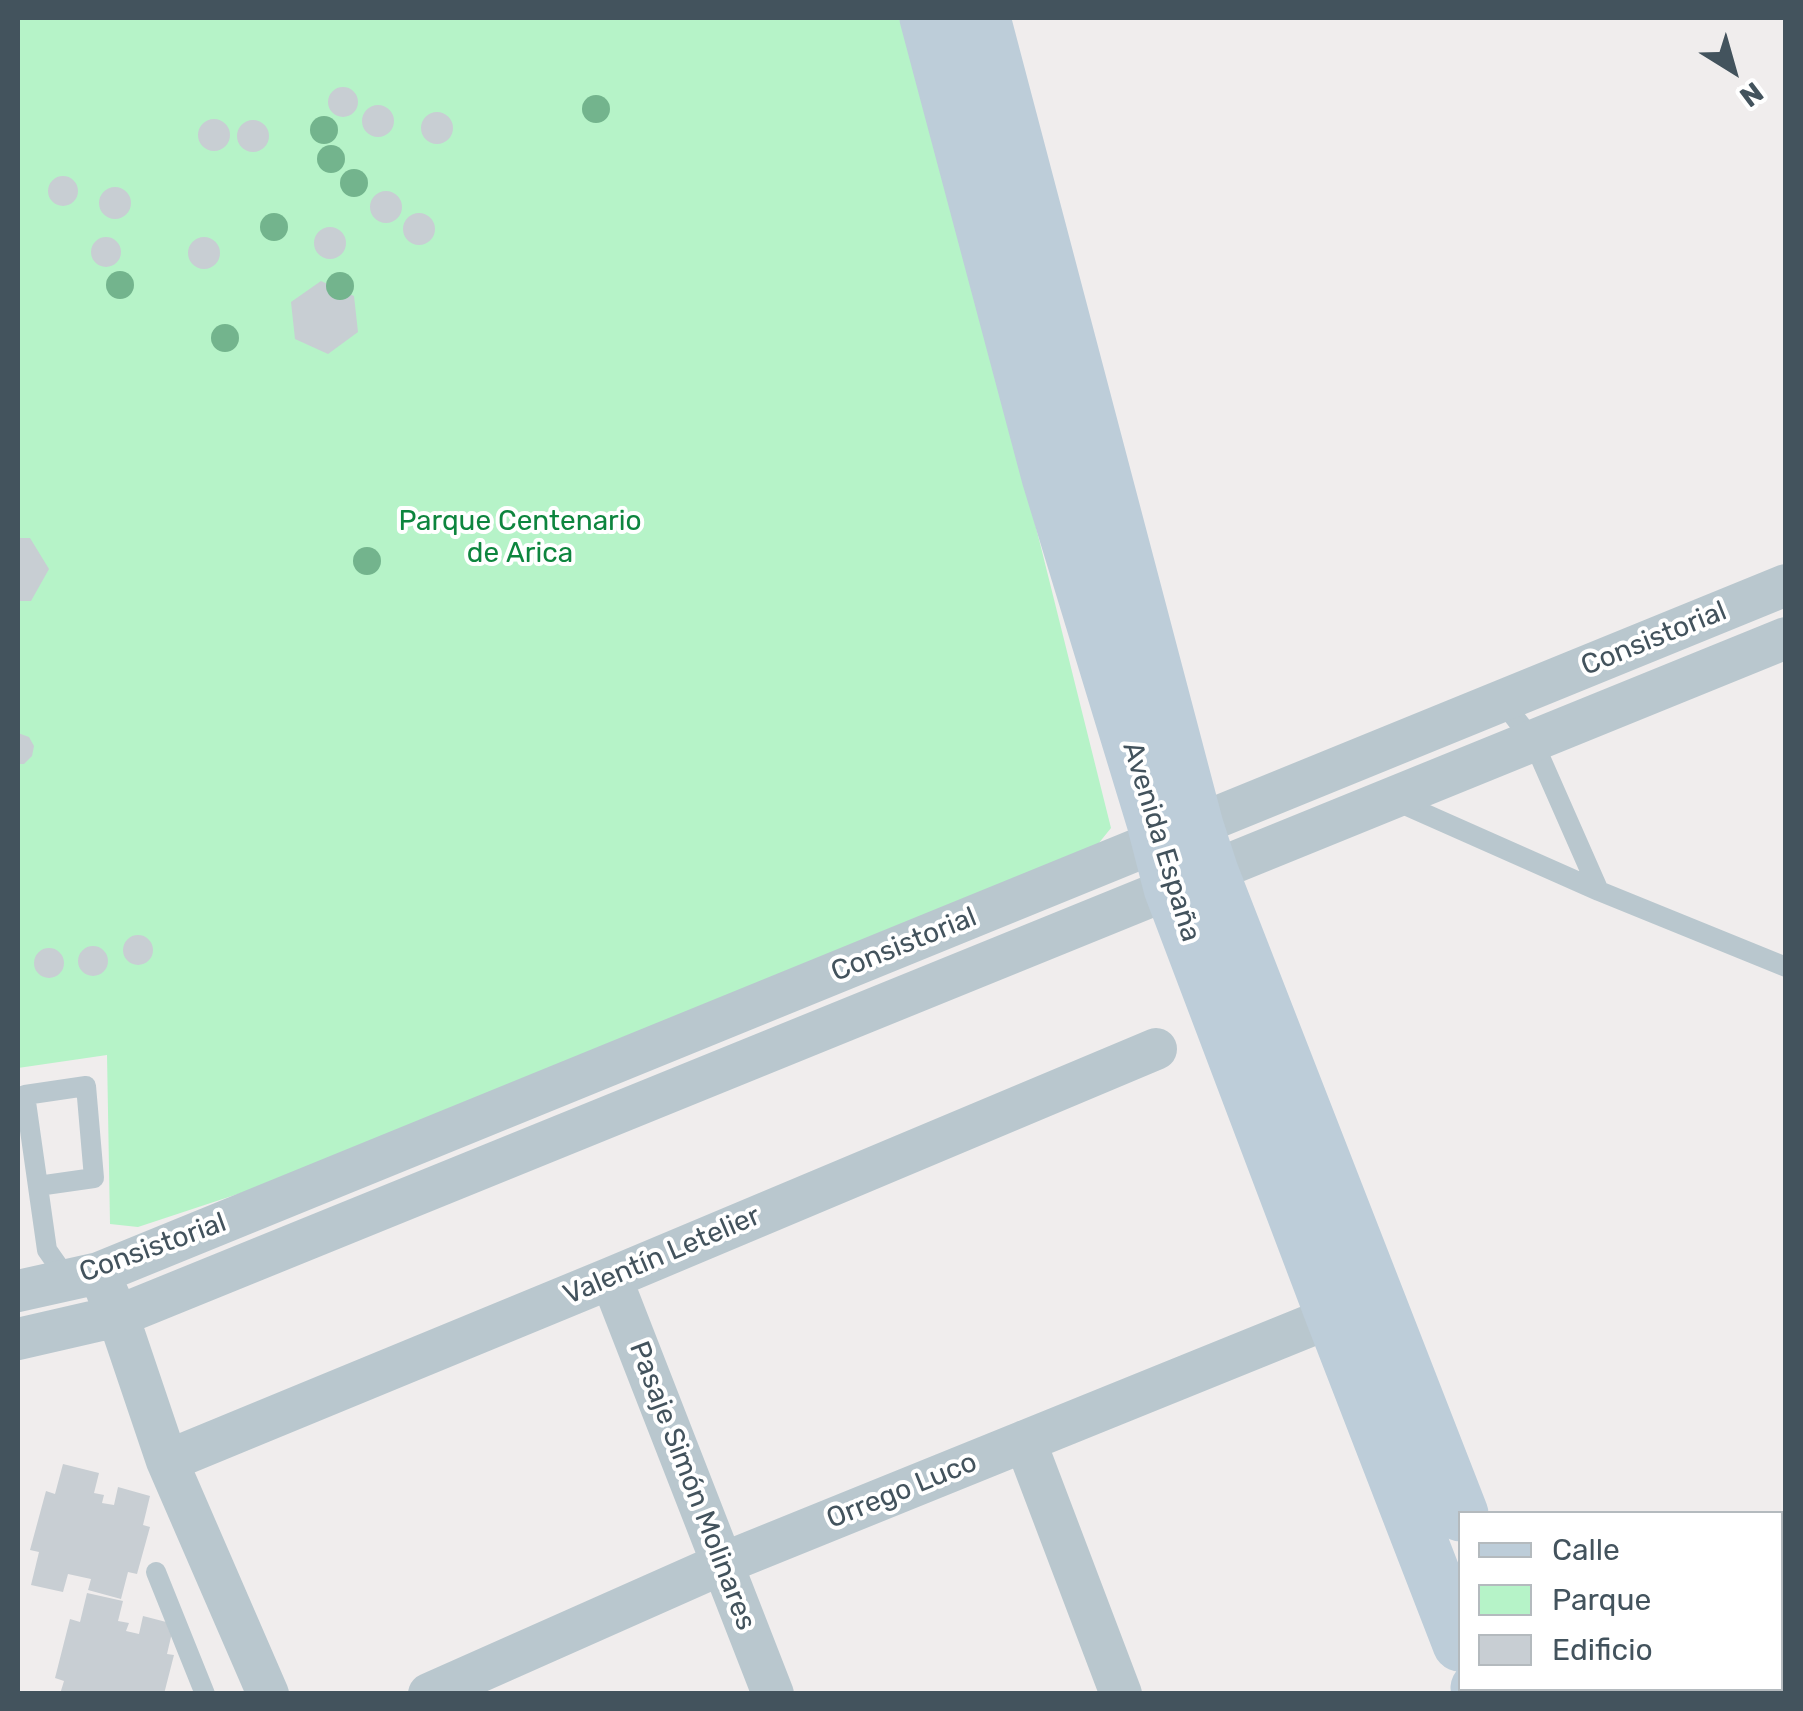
<!DOCTYPE html>
<html>
<head>
<meta charset="utf-8">
<style>
	body { margin:0 }
	#map { position:relative; width:1803px; height:1711px; overflow:hidden; background:#f0eded; font-family:Rubik,sans-serif }
	canvas { display:block }
	.frame { position:absolute; inset:0; border:20px solid #43535d; pointer-events:none }
	.legend { position:absolute; left:1458px; top:1511px; width:325px; height:180px; box-sizing:border-box; background:#fff; border:2px solid #b4babe; margin:0; padding:12px 18px; list-style:none; font-size:30px; color:#43535d }
	.legend li { display:flex; align-items:center; gap:20px; height:50px }
	.legend b { width:50px; border:2px solid #b4babe }
	.north { position:absolute; left:1683px; top:20px; width:100px; height:100px; -webkit-text-stroke:8px #fff; paint-order:stroke; rotate:143deg; font-size:28px; font-weight:700; line-height:40px; text-align:center; color:#43535d }
	.north::after { content:''; display:block; margin:auto; width:35px; height:45px; background:#43535d; clip-path:polygon(50% 0,100% 100%,50% 72%,0 100%) }
</style>
</head>
<body>
<div id="map">
<canvas width="1803" height="1711"></canvas>
<div class="frame"></div>
<ul class="legend">
<li><b style="height:12px;background:#bdcdd9"></b>Calle</li>
<li><b style="height:28px;background:#b6f3c8"></b>Parque</li>
<li><b style="height:28px;background:#c8ced3"></b>Edificio</li>
</ul>
<div class="north">N</div>
</div>
<script>
const ctx = document.querySelector('canvas').getContext('2d');
ctx.lineJoin = 'round';
function fillPath(path, color) {
  ctx.fillStyle = color;
  ctx.fill(path, 'evenodd');
}
function shape(rows) {
  const path = new Path2D();
  for (const r of rows) {
    if (r.length === 3) {
      path.moveTo(r[0] + r[2], r[1]);
      path.arc(r[0], r[1], r[2], 0, 2 * Math.PI);
      continue;
    }
    path.moveTo(r[0], r[1]);
    for (let i = 2; i < r.length; i += 2) path.lineTo(r[i], r[i + 1]);
  }
  return path;
}
function stroke(path, color, width, dash) {
  ctx.strokeStyle = color;
  ctx.lineWidth = width;
  ctx.lineCap = dash ? 'butt' : 'round';
  ctx.setLineDash(dash || []);
  ctx.stroke(path);
}
function write(font, color, halo, rows, align = 'center') {
  ctx.font = font + ' Rubik,sans-serif';
  ctx.lineWidth = 8;
  ctx.setLineDash([]);
  ctx.textBaseline = 'middle';
  ctx.strokeStyle = halo;
  ctx.fillStyle = color;
  for (const [text, x, y, turn = 0] of rows) {
    ctx.save();
    ctx.translate(x, y);
    ctx.rotate((+turn || 0) * Math.PI / 180);
    ctx.textAlign = isNaN(turn) ? turn : align;
    if (halo) ctx.strokeText(text, 0, 0);
    ctx.fillText(text, 0, 0);
    ctx.restore();
  }
}
const green = shape([
	[18,18,909,18,1111,828,1090,854,247,1191,138,1227,110,1224,107,1055,18,1068]
]);
const building = shape([
	[343,102,15],
	[378,121,16],
	[437,128,16],
	[214,135,16],
	[253,136,16],
	[63,191,15],
	[115,203,16],
	[386,207,16],
	[419,229,16],
	[330,243,16],
	[106,252,15],
	[204,253,16],
	[321,281,354,296,358,332,328,354,295,339,291,302],
	[18,538,30,538,49,569,31,601,18,601],
	[18,733,29,737,34,746,32,756,24,764,18,764],
	[138,950,15],
	[93,961,15],
	[49,963,15],
	[63,1464,99,1473,94,1493,104,1495,102,1503,114,1505,118,1487,150,1496,143,1525,150,1527,137,1574,128,1572,121,1599,88,1590,91,1579,68,1574,63,1592,31,1585,39,1552,30,1550,46,1491,55,1494],
	[1786,1515,1786,1607,1780,1609,1780,1517],
	[87,1593,123,1601,118,1621,129,1623,126,1631,139,1634,143,1616,174,1624,167,1654,174,1655,164,1694,60,1694,64,1681,55,1678,70,1619,80,1622]
]);
const lane = shape([
	[1502,701,1533,741,1599,891],
	[1396,801,1599,891,1786,967],
	[38,1186,94,1178,86,1086,25,1095,47,1250,68,1280],
	[156,1572,205,1694],
	[1680,1688,1683,1694]
]);
const street = shape([
	[611,1278,773,1694],
	[18,1291,99,1273,1786,585],
	[107,1292,118,1316,167,1461,268,1694],
	[18,1339,118,1316,1786,638],
	[1025,1441,1121,1694],
	[167,1461,611,1278,1156,1049],
	[1780,1678,1786,1677],
	[429,1694,724,1563,1361,1305],
	[1735,1694,1750,1688]
]);
const secondary = shape([
	[927,18,1049,477,1154,822,1171,888,1333,1316,1460,1644],
	[983,18,1196,826,1211,872,1461,1514],
	[1478,1688,1480,1694],
	[1528,1688,1530,1694]
]);
const trees = [
	[596,109],
	[324,130],
	[331,159],
	[354,183],
	[274,227],
	[120,285],
	[340,286],
	[225,338],
	[367,561]
];
const parkNames = [
	["Parque Centenario",520,522],
	["de Arica",520,554]
];
const streetNames = [
	["Consistorial",1654,639,-22],
	["Avenida España",1161,842,73],
	["Consistorial",904,945,-22],
	["Consistorial",153,1248,-20],
	["Valentín Letelier",662,1256,-23],
	["Pasaje Simón Molinares",692,1486,69],
	["Orrego Luco",902,1491,-22]
];
fillPath(green, '#b6f3c8');
fillPath(building, '#c8ced3');
stroke(lane, '#b9c7ce', 20);
stroke(street, '#b9c7ce', 42);
stroke(secondary, '#bdcdd9', 55);
ctx.fillStyle = '#73b48d';
for (const [x, y] of trees) {
  ctx.beginPath();
  ctx.arc(x, y, 14, 0, 2 * Math.PI);
  ctx.fill();
}
write('28px', '#0d853e', '#fff', parkNames);
write('28px', '#43535d', '#fff', streetNames);
</script>
</body>
</html>
